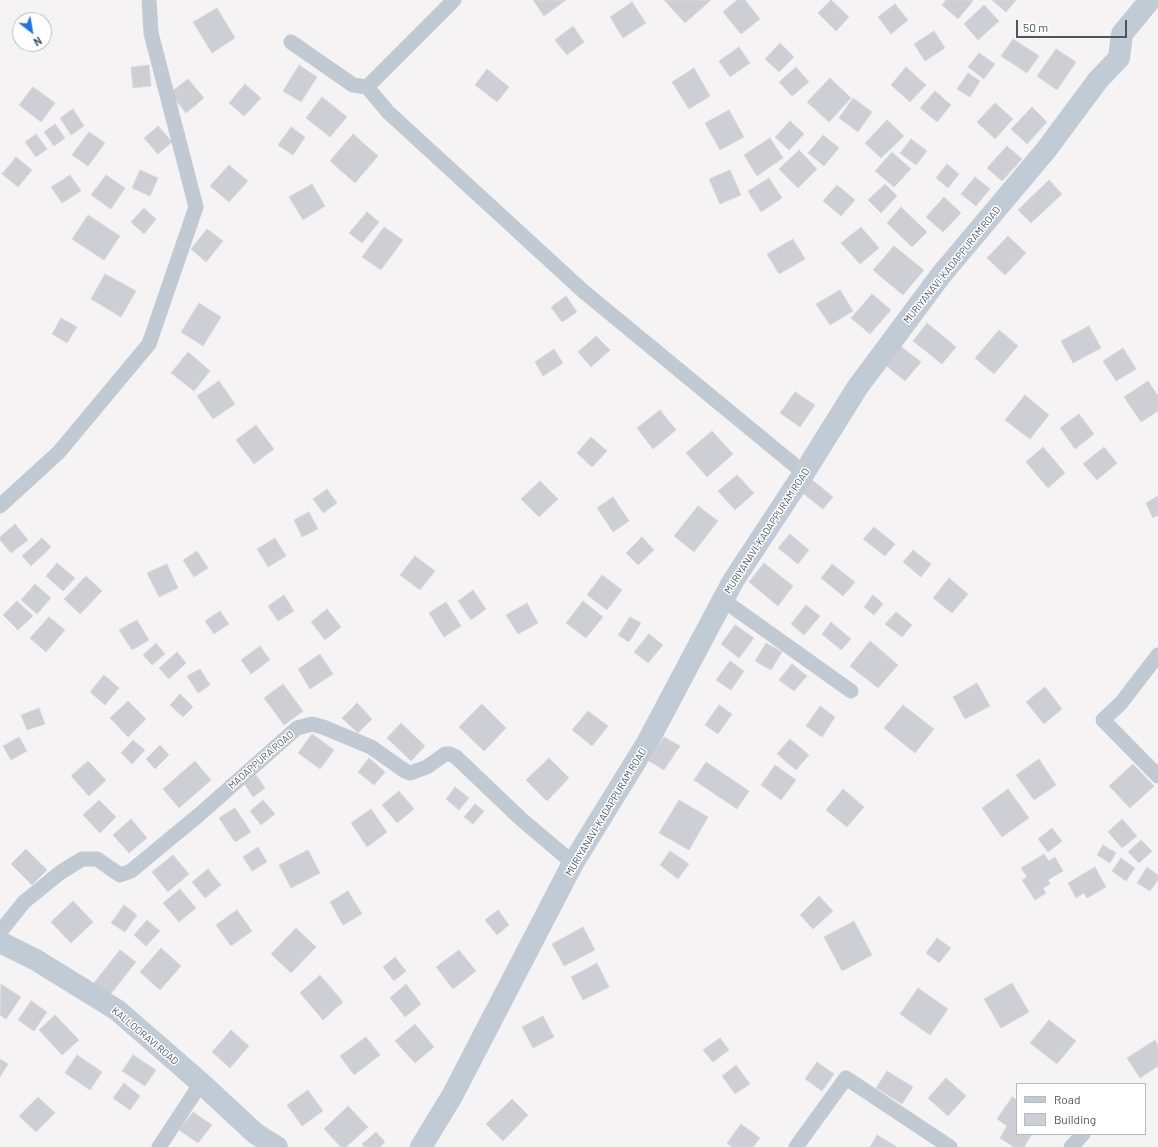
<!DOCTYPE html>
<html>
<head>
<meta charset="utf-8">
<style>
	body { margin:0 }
	#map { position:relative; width:1158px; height:1147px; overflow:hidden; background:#f5f3f3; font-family:Barlow,sans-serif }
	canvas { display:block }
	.legend { position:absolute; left:1016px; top:1083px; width:130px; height:52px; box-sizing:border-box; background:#fff; border:1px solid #b7bbc0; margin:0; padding:5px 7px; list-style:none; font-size:12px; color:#4a5661 }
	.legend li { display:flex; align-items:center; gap:8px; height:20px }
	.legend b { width:20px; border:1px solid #b7bbc0 }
	.north { position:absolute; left:12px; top:12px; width:40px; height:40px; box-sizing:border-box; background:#fff; border:1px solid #b7bbc0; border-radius:50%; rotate:149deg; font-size:11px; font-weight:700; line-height:16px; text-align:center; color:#4a5661 }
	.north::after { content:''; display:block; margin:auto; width:14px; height:18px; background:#1a73e8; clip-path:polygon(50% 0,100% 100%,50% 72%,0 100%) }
	.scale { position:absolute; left:1016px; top:20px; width:111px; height:18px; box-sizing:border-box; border:2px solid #4a5661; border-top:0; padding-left:5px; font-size:12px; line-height:14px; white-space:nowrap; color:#4a5661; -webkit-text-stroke:3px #fff; paint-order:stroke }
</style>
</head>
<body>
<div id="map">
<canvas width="1158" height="1147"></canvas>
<ul class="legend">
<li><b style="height:5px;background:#c1cbd6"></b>Road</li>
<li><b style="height:11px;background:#cdcfd5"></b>Building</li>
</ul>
<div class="north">N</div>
<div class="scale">50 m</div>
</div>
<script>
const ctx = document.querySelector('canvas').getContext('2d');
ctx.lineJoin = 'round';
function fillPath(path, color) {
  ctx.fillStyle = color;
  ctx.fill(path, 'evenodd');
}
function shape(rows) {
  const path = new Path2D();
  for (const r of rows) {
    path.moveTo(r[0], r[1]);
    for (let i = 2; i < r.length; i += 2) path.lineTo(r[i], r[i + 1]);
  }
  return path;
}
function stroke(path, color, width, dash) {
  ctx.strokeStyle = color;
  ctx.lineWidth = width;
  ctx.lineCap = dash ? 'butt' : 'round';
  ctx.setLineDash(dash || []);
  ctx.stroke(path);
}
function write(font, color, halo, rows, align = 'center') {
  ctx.font = font + ' Barlow,sans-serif';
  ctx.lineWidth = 3;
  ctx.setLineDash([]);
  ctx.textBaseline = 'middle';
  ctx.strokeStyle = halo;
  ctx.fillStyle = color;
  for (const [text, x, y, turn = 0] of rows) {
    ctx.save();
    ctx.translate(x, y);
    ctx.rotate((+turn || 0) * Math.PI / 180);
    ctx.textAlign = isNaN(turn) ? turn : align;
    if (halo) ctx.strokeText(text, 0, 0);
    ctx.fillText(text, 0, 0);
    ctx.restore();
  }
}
const building = shape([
	[533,0,566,0,544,16,533,0],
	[664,0,711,0,685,23,664,0],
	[737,0,745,0,760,19,741,34,723,12,737,0],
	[831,0,849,17,836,31,818,13,831,0],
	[946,0,971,0,973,1,958,19,942,5,946,0],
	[992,0,1016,0,1006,12,992,0],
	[632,2,646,23,623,38,610,17,632,2],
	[895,4,908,20,891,34,878,17,895,4],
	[984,5,999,21,978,40,964,24,984,5],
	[217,8,235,38,212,53,193,22,217,8],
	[573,26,584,42,567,55,555,40,573,26],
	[934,31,945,48,925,61,914,44,934,31],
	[1013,39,1039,56,1027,73,1001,56,1013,39],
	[780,43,794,57,779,72,765,59,780,43],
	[739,47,750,63,730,77,719,61,739,47],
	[1056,49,1076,62,1057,90,1037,76,1056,49],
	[979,53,995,64,984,79,968,67,979,53],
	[149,65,151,86,133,88,131,67,149,65],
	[299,65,317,77,301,102,283,91,299,65],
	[796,67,809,82,792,96,779,82,796,67],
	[906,67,926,85,910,102,891,85,906,67],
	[694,68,710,96,689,109,672,82,694,68],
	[487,69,509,87,497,102,475,85,487,69],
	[968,73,980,81,970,97,957,89,968,73],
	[830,78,851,98,829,122,807,102,830,78],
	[188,79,204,98,186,113,170,93,188,79],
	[245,84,261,98,244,116,229,103,245,84],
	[33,87,55,103,41,122,19,105,33,87],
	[935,91,951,105,937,122,920,108,935,91],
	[322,97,347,117,330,137,306,118,322,97],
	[853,98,872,112,858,132,839,118,853,98],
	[995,103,1013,119,995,139,977,122,995,103],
	[1032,107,1047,122,1027,144,1011,129,1032,107],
	[73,109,84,126,71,135,60,118,73,109],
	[729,110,744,137,720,150,705,123,729,110],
	[887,120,904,136,881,158,865,143,887,120],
	[790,121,804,134,789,150,775,137,790,121],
	[55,124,65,138,54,146,44,132,55,124],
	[158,126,172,142,158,154,144,138,158,126],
	[291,127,305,137,293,155,278,145,291,127],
	[89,132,105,143,88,166,72,155,89,132],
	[36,134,47,149,36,157,25,142,36,134],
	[353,134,378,156,355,183,330,161,353,134],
	[823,135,839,148,824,166,808,153,823,135],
	[770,138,783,158,757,176,744,155,770,138],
	[911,139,927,151,916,165,900,153,911,139],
	[1007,146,1022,159,1002,181,987,168,1007,146],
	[799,150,817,169,798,188,779,169,799,150],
	[892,152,911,169,894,187,875,171,892,152],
	[16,157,32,170,18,187,2,174,16,157],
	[947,164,959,174,948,188,936,178,947,164],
	[229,165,248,181,229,202,210,186,229,165],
	[140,170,158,178,150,196,132,188,140,170],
	[730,170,741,195,720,204,709,179,730,170],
	[70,175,81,191,62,203,51,187,70,175],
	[106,175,125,188,111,209,91,195,106,175],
	[975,177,990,189,976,206,961,194,975,177],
	[769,178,782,198,761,212,748,191,769,178],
	[1049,180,1062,194,1031,223,1018,210,1049,180],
	[312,184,325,206,303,220,289,197,312,184],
	[885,184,897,196,881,213,868,200,885,184],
	[837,185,855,200,841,216,823,201,837,185],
	[944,197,961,213,943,232,926,217,944,197],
	[901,207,927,232,912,247,887,223,901,207],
	[144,208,156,219,144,234,131,222,144,208],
	[367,212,379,222,362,243,349,233,367,212],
	[88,215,120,236,104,260,72,239,88,215],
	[384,227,403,240,381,270,362,257,384,227],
	[861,227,879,248,860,264,841,243,861,227],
	[207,229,223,241,206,262,191,249,207,229],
	[1008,236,1026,253,1005,275,987,258,1008,236],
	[793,239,805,259,779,274,767,254,793,239],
	[894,246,924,270,903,295,873,270,894,246],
	[105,274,136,291,121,317,91,299,105,274],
	[840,290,853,311,830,325,816,304,840,290],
	[872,294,891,310,870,334,851,318,872,294],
	[566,296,577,312,562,322,551,307,566,296],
	[199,303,221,317,203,346,181,332,199,303],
	[61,318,77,327,67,343,52,334,61,318],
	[927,323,956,347,942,364,913,341,927,323],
	[1089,326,1101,348,1073,363,1061,341,1089,326],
	[999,330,1018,346,994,374,975,358,999,330],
	[596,336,610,350,591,367,578,352,596,336],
	[899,345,921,362,905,381,884,364,899,345],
	[1123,348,1136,369,1116,381,1103,361,1123,348],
	[554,349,563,363,543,376,535,362,554,349],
	[188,352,210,371,194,391,171,373,188,352],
	[219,381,235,404,213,419,197,396,219,381],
	[1148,381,1158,396,1158,411,1141,422,1124,397,1148,381],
	[795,392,815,405,800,427,780,413,795,392],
	[1025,395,1049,415,1030,439,1005,420,1025,395],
	[660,410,676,430,653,449,637,428,660,410],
	[1079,414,1094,434,1075,449,1060,428,1079,414],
	[256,425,274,449,254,464,236,440,256,425],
	[712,431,733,454,707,477,686,453,712,431],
	[591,437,607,451,592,467,577,453,591,437],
	[1043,447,1065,473,1048,488,1026,462,1043,447],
	[1104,447,1117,463,1097,480,1083,464,1104,447],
	[737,475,754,493,735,510,718,491,737,475],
	[810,478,833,497,823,509,800,491,810,478],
	[540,481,558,499,539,517,521,499,540,481],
	[327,489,337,503,323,513,313,499,327,489],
	[1158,496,1158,515,1153,518,1146,503,1158,496],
	[613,497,629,521,613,532,597,508,613,497],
	[698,506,718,521,694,552,674,536,698,506],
	[309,512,318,529,302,537,294,520,309,512],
	[15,524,28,540,11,553,0,540,0,537,15,524],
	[874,527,895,544,885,556,863,539,874,527],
	[790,534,809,550,798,564,778,548,790,534],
	[642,537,654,550,638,565,626,553,642,537],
	[42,538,51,547,31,566,22,556,42,538],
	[275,538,286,556,268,567,257,549,275,538],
	[913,550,931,564,921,577,903,562,913,550],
	[197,551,208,568,194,577,183,560,197,551],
	[415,556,435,571,420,590,400,575,415,556],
	[57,563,75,578,63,591,46,576,57,563],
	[764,563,793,586,778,606,749,582,764,563],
	[167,564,178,588,159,597,147,573,167,564],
	[832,564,855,582,843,596,821,578,832,564],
	[602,575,622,590,607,610,587,595,602,575],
	[86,576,102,591,80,614,64,599,86,576],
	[949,578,968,594,952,613,933,598,949,578],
	[35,584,51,598,37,614,21,600,35,584],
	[473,590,486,609,471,620,458,601,473,590],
	[284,595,294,611,278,621,268,606,284,595],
	[873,595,883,604,874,615,864,607,873,595],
	[17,601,33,616,18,630,3,615,17,601],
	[583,601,603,617,586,638,566,623,583,601],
	[446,602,461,626,444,637,429,613,446,602],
	[527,603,538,623,518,634,506,615,527,603],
	[806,605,820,616,804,635,791,624,806,605],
	[327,609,341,627,325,640,311,622,327,609],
	[220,611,229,624,214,634,205,621,220,611],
	[896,612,912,625,902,637,885,624,896,612],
	[49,617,65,630,46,652,30,638,49,617],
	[630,617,641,623,629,642,618,635,630,617],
	[137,620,149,640,132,650,119,630,137,620],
	[831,622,851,639,841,650,822,634,831,622],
	[735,625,754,638,739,658,721,644,735,625],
	[649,634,663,645,648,663,634,652,649,634],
	[870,641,898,665,878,688,850,666,870,641],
	[156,643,165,654,152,665,143,655,156,643],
	[766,643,782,652,771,670,755,661,766,643],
	[260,646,270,660,251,674,241,660,260,646],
	[177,652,186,663,169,679,159,668,177,652],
	[320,654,333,674,310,689,298,669,320,654],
	[730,661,744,671,731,690,716,680,730,661],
	[792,664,807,676,794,691,779,680,792,664],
	[200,669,210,685,198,693,187,676,200,669],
	[104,675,119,688,105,705,90,692,104,675],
	[977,683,990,706,965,719,953,697,977,683],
	[283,684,303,711,284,725,264,698,283,684],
	[1045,687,1062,709,1044,724,1026,702,1045,687],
	[180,694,193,707,183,717,170,705,180,694],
	[128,701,146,719,128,737,110,718,128,701],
	[357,703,372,719,358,733,342,718,357,703],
	[482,704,506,728,484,751,459,727,482,704],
	[719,705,732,714,718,734,705,725,719,705],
	[903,705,934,729,915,753,884,728,903,705],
	[820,706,835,717,822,737,806,726,820,706],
	[39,708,45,724,27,730,21,715,39,708],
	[588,711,608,726,592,746,572,730,588,711],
	[401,723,425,746,411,761,387,738,401,723],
	[312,734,334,750,320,769,298,753,312,734],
	[19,737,27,751,11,760,3,746,19,737],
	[664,737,680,746,664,770,649,761,664,737],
	[790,739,809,755,796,770,777,754,790,739],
	[133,740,145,750,132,764,121,753,133,740],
	[160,745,169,755,155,769,146,759,160,745],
	[369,758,385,772,374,785,358,772,369,758],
	[549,758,569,778,547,801,526,780,549,758],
	[1039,759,1056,785,1034,800,1016,775,1039,759],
	[88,761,106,780,89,796,71,776,88,761],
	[195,761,211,780,179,808,163,789,195,761],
	[706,762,749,791,737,809,694,780,706,762],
	[1133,764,1154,786,1130,808,1109,786,1133,764],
	[775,765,796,780,781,800,761,785,775,765],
	[256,775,265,788,253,797,244,783,256,775],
	[455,787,469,798,459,810,446,799,455,787],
	[843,789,864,807,847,827,826,810,843,789],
	[1008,789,1029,818,1002,837,982,808,1008,789],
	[399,791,414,809,397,823,382,805,399,791],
	[99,800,116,817,100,833,83,815,99,800],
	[263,800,275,814,261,825,250,811,263,800],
	[679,800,708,817,689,850,659,833,679,800],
	[475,804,484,811,473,824,464,817,475,804],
	[235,808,251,832,235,842,219,818,235,808],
	[371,809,387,832,367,847,351,823,371,809],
	[131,819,147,838,129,853,113,835,131,819],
	[1122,819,1137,836,1122,848,1108,832,1122,819],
	[1052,828,1062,841,1048,852,1038,839,1052,828],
	[1141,840,1152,851,1139,863,1128,852,1141,840],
	[1103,845,1116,853,1110,863,1097,855,1103,845],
	[258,847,267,862,252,871,243,857,258,847],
	[26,849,47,870,32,885,11,864,26,849],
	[308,850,320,873,291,888,279,865,308,850],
	[670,851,689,864,678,879,660,865,670,851],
	[1044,854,1049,861,1055,857,1063,871,1048,880,1050,884,1043,888,1046,893,1035,900,1022,880,1027,877,1021,868,1044,854],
	[173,855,189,874,168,892,152,872,173,855],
	[1121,858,1135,868,1126,881,1112,871,1121,858],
	[1095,867,1106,887,1087,898,1084,893,1076,898,1068,883,1095,867],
	[1147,867,1158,875,1158,880,1150,891,1137,883,1147,867],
	[208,869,221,885,205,898,192,882,208,869],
	[180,889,196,908,179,922,163,903,180,889],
	[348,891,362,914,343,925,330,902,348,891],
	[819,896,833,911,813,929,800,915,819,896],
	[73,901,93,922,71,943,51,922,73,901],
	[124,905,137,915,125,932,111,923,124,905],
	[237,910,252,931,231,946,216,925,237,910],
	[498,910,509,925,497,935,485,920,498,910],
	[147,920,160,931,146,946,134,935,147,920],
	[854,921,872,955,842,971,824,937,854,921],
	[583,927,595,950,564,966,552,944,583,927],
	[296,928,316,947,291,973,271,954,296,928],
	[937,938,951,948,939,963,926,953,937,938],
	[161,948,181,966,160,990,140,972,161,948],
	[120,950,136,962,109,996,93,984,120,950],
	[459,950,476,971,453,989,436,967,459,950],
	[395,957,406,971,394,981,383,967,395,957],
	[597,963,609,987,583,1000,571,977,597,963],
	[320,975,343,1002,323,1020,300,993,320,975],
	[1012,983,1029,1012,1001,1028,984,999,1012,983],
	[1,984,21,997,6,1019,0,1015,1,984],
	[406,984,421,1004,405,1017,390,998,406,984],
	[918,988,948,1009,930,1035,900,1014,918,988],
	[31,1001,47,1012,34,1031,18,1020,31,1001],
	[55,1015,79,1040,62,1055,39,1030,55,1015],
	[543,1016,554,1037,533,1048,522,1027,543,1016],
	[1049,1020,1076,1041,1057,1064,1030,1043,1049,1020],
	[415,1024,434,1047,415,1063,395,1041,415,1024],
	[231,1030,249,1046,230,1068,212,1052,231,1030],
	[366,1037,380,1055,354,1075,340,1056,366,1037],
	[720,1038,729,1050,713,1062,703,1050,720,1038],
	[1155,1040,1158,1046,1158,1066,1140,1078,1127,1058,1155,1040],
	[77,1055,102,1072,90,1090,65,1073,77,1055],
	[133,1055,156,1070,145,1086,122,1071,133,1055],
	[0,1059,8,1064,0,1077,0,1059],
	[817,1062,834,1074,822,1091,805,1079,817,1062],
	[736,1065,750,1084,735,1094,722,1076,736,1065],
	[887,1071,913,1087,902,1104,876,1088,887,1071],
	[946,1078,966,1096,948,1116,928,1098,946,1078],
	[124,1083,140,1096,130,1110,113,1098,124,1083],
	[308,1090,323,1111,302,1126,287,1105,308,1090],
	[38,1097,55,1113,36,1132,19,1116,38,1097],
	[1012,1097,1017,1100,1017,1134,1032,1134,1024,1147,1014,1147,1000,1138,1007,1126,997,1119,1012,1097],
	[512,1099,528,1115,503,1141,486,1124,512,1099],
	[348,1106,368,1127,346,1147,341,1147,324,1129,348,1106],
	[193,1112,212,1125,198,1143,179,1130,193,1112],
	[741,1124,760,1138,753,1147,732,1147,727,1143,741,1124],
	[376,1132,385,1142,380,1147,365,1147,362,1144,376,1132],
	[877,1135,897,1147,870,1147,877,1135]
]);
const street = shape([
	[291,42,353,85,367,87,388,112,583,291,804,473],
	[367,87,454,0],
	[0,506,59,452,149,344,196,207,151,33,149,0],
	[723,600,851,691],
	[1158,655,1121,703,1103,720,1158,776],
	[0,932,24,902,61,872,82,859,97,859,120,875,131,871,200,814,297,728,312,724,323,727,371,747,405,771,410,773,427,767,445,754,450,754,456,757,521,819,573,863],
	[159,1147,201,1083],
	[796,1147,846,1078,950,1147],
	[1071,1147,1083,1134]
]);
const secondary = shape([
	[0,942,36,960,117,1010,201,1083,256,1134,277,1147],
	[421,1147,452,1096,573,863,647,743,733,581,804,473,857,388,941,275,1046,150,1098,80,1119,58,1122,34,1150,0]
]);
const streetNames = [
	["MURIYANAVI-KADAPPURAM ROAD",952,265,-51],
	["MURIYANAVI-KADAPPURAM ROAD",767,531,-57],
	["MADAPPURA ROAD",261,760,-41],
	["MURIYANAVI-KADAPPURAM ROAD",606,812,-59],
	["KALLOORAVI ROAD",145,1036,40]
];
fillPath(building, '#cdcfd5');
stroke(building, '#d7d9de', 1);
stroke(street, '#c1cad2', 15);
stroke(secondary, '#c1cbd6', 22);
write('10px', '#4a5661', '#fff', streetNames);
</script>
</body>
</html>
